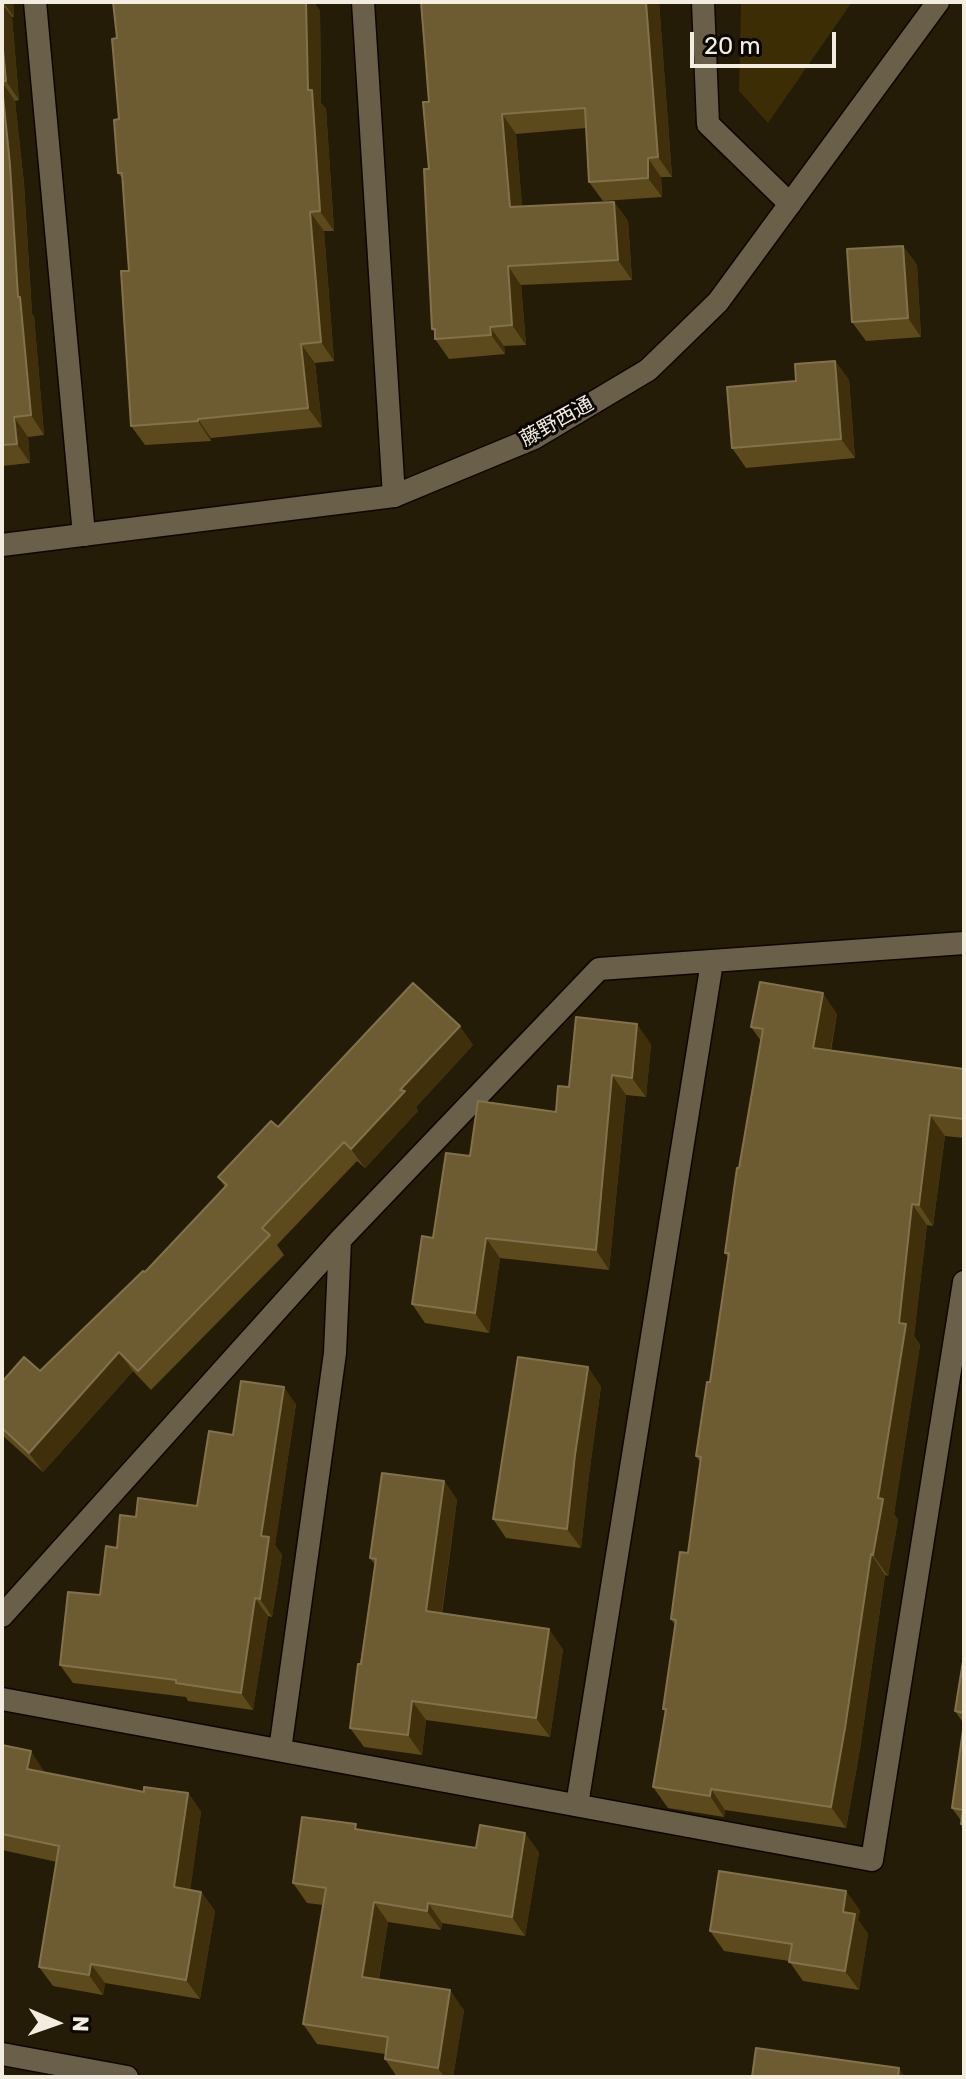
<!DOCTYPE html>
<html>
<head>
<meta charset="utf-8">
<style>
	body { margin:0 }
	#map { position:relative; width:966px; height:2079px; overflow:hidden; background:#251c07; font-family:Rubik,sans-serif }
	canvas { display:block }
	.frame { position:absolute; inset:0; border:4px solid #f3ede0; pointer-events:none }
	.north { position:absolute; left:16px; top:1983px; width:80px; height:80px; -webkit-text-stroke:6px #0a0702; paint-order:stroke; rotate:92deg; font-size:22px; font-weight:700; line-height:32px; text-align:center; color:#f3ede0 }
	.north::after { content:''; display:block; margin:auto; width:28px; height:36px; background:#f3ede0; clip-path:polygon(50% 0,100% 100%,50% 72%,0 100%) }
	.scale { position:absolute; left:690px; top:32px; width:146px; height:36px; box-sizing:border-box; border:4px solid #f3ede0; border-top:0; padding-left:10px; font-size:24px; line-height:28px; white-space:nowrap; color:#f3ede0; -webkit-text-stroke:6px #0a0702; paint-order:stroke }
</style>
</head>
<body>
<div id="map">
<canvas width="966" height="2079"></canvas>
<div class="frame"></div>
<div class="north">N</div>
<div class="scale">20 m</div>
</div>
<script>
const ctx = document.querySelector('canvas').getContext('2d');
ctx.lineJoin = 'round';
function fillPath(path, color) {
  ctx.fillStyle = color;
  ctx.fill(path, 'evenodd');
}
function shape(rows) {
  const path = new Path2D();
  for (const r of rows) {
    path.moveTo(r[0], r[1]);
    for (let i = 2; i < r.length; i += 2) path.lineTo(r[i], r[i + 1]);
  }
  return path;
}
function stroke(path, color, width, dash) {
  ctx.strokeStyle = color;
  ctx.lineWidth = width;
  ctx.lineCap = dash ? 'butt' : 'round';
  ctx.setLineDash(dash || []);
  ctx.stroke(path);
}
function write(font, color, halo, rows, align = 'center') {
  ctx.font = font + ' Rubik,"Noto Sans JP",sans-serif';
  ctx.lineWidth = 6;
  ctx.setLineDash([]);
  ctx.textBaseline = 'middle';
  ctx.strokeStyle = halo;
  ctx.fillStyle = color;
  for (const [text, x, y, turn = 0] of rows) {
    ctx.save();
    ctx.translate(x, y);
    ctx.rotate((+turn || 0) * Math.PI / 180);
    ctx.textAlign = isNaN(turn) ? turn : align;
    if (halo) ctx.strokeText(text, 0, 0);
    ctx.fillText(text, 0, 0);
    ctx.restore();
  }
}
const green = shape([
	[741,2,852,2,768,123,739,91]
]);
const minor = shape([
	[35,2,84,535],
	[363,2,394,496],
	[703,2,708,124,790,204],
	[2,1616,340,1240,599,969,964,943],
	[2,1699,872,1860,964,1282],
	[280,1750,335,1353,340,1240],
	[577,1805,712,962],
	[2,2054,127,2077]
]);
const tertiary = shape([
	[2,545,394,496,534,438,648,370,718,302,938,2]
]);
const wall = shape([
	[2,2,13,2,14,17,12,17,19,100,15,101,24,184,32,314,34,316,44,435,28,437,30,463,2,466],
	[659,2,672,177,661,177,662,197,603,201,589,182,586,128,516,134,522,207,614,202,628,221,632,280,521,285,526,345,504,346,505,354,449,359,435,339,435,333,432,329,429,169,429,102],
	[314,3,320,11,321,103,326,109,334,231,324,231,334,361,315,363,322,427,211,438,211,441,145,445,131,426,129,271,122,178,118,173,119,119,117,38],
	[903,246,917,265,921,337,866,341,852,322],
	[835,361,849,380,855,458,746,468,732,448,796,381],
	[837,1014,831,1051,964,1069,964,1138,945,1136,933,1226,927,1225,914,1336,920,1345,894,1514,898,1520,888,1576,885,1575,860,1749,846,1828,725,1810,724,1817,668,1808,653,1787,666,1713,663,1709,675,1625,671,1619,688,1553,700,1462,696,1456,710,1382,729,1259,725,1253,761,1041,751,1027],
	[651,1044,646,1097,626,1095,609,1270,500,1258,489,1333,425,1323,412,1304,433,1238,470,1156,556,1112,569,1087],
	[473,1045,416,1107,418,1111,365,1168,357,1161,277,1245,284,1255,151,1390,133,1371,43,1472,2,1435,2,1382,40,1371,145,1272,225,1187,218,1177,278,1127],
	[601,1386,589,1475,581,1548,506,1538,493,1519],
	[296,1404,275,1545,282,1555,272,1617,268,1616,253,1710,188,1701,186,1697,73,1683,60,1665,100,1595,117,1548,136,1517,197,1506,233,1435],
	[444,1481,457,1500,442,1614,563,1649,550,1737,426,1720,422,1755,364,1747,350,1728,375,1565,370,1558],
	[964,1655,964,1828,961,1824,962,1822,952,1808,964,1724,955,1711],
	[2,1745,44,1771,44,1773,144,1792,188,1793,201,1812,190,1890,201,1892,215,1911,200,1999,105,1983,103,1995,53,1986,39,1967,57,1862,2,1850],
	[360,1830,476,1848,539,1852,525,1936,442,1923,441,1930,388,1922,379,1979,464,2010,453,2077,397,2077,385,2059,385,2054,317,2044,303,2024,323,1905,307,1903,293,1883],
	[860,1910,858,1920,868,1934,859,1990,803,1981,789,1961,724,1951,710,1931]
]);
const shadedWall = shape([
	[3,2,13,2,14,17],
	[306,2,314,2,320,11,321,103,326,109,334,231,320,211,308,90],
	[646,2,659,2,672,177,658,157],
	[2,4,12,17,19,100,6,81,2,39],
	[2,82,15,101,24,184,32,314,34,316,44,435,31,415,18,297],
	[502,114,516,134,524,227,510,207],
	[648,158,661,177,662,197,648,178],
	[614,202,628,221,632,280,618,260],
	[310,212,324,231,334,361,321,342],
	[903,246,917,265,921,337,908,318],
	[508,266,521,285,526,345,512,325],
	[490,327,504,346,505,354,491,335],
	[301,344,315,363,322,427,308,408],
	[835,361,849,380,855,458,841,439],
	[14,417,28,437,30,463,17,444],
	[198,419,211,438,211,441,198,421],
	[823,993,837,1014,827,1069,813,1048],
	[637,1024,651,1044,646,1097,632,1078],
	[460,1026,473,1045,416,1107,418,1111,365,1168,351,1149,400,1090],
	[612,1075,626,1095,609,1270,596,1250],
	[930,1115,945,1136,933,1226,919,1205],
	[912,1204,927,1225,914,1336,920,1345,894,1514,898,1520,888,1576,873,1555,878,1498],
	[486,1238,500,1258,489,1333,475,1313],
	[119,1352,133,1371,43,1472,29,1453],
	[588,1367,601,1386,589,1475,581,1548,567,1529,575,1455],
	[284,1387,296,1404,275,1545,282,1555,272,1617,260,1599,261,1536],
	[444,1481,457,1500,439,1631,426,1611],
	[871,1554,885,1575,860,1749,846,1828,831,1807],
	[255,1598,268,1616,253,1710,241,1693],
	[549,1629,563,1649,550,1737,536,1718],
	[412,1701,426,1720,422,1755,408,1735],
	[31,1751,44,1771,40,1789,27,1769],
	[711,1789,725,1810,724,1817,710,1796],
	[188,1793,201,1812,188,1907,174,1887],
	[525,1833,539,1852,525,1936,512,1917],
	[846,1891,860,1910,858,1920,868,1934,859,1990,845,1971,843,1912],
	[201,1892,215,1911,200,1999,186,1980],
	[374,1902,388,1922,376,1996,362,1977],
	[428,1903,442,1923,441,1930,427,1911],
	[2,1940,4,1943,2,1958],
	[91,1964,105,1983,103,1995,89,1975],
	[450,1990,464,2010,453,2077,444,2077,438,2068],
	[899,2068,905,2077,898,2077]
]);
const building = shape([
	[113,2,306,2,308,90,312,90,320,211,310,212,321,342,301,344,308,408,198,419,198,421,131,426,121,271,129,271,122,173,118,173,114,120,119,119,112,39,117,38,113,2],
	[421,2,646,2,658,157,648,158,648,178,589,182,585,108,502,114,510,207,614,202,618,260,508,266,512,325,490,327,491,335,435,339,435,329,432,329,424,169,429,169,423,102,429,102,421,2],
	[2,39,6,81,2,81,2,39],
	[2,86,10,165,18,297,20,297,31,415,14,417,17,444,2,445,2,86],
	[903,246,908,318,852,322,847,249,903,246],
	[835,361,841,439,732,448,727,387,796,381,795,364,835,361],
	[760,982,823,993,813,1048,964,1069,964,1119,930,1115,919,1205,912,1204,899,1323,906,1324,878,1498,883,1499,873,1555,871,1554,845,1728,831,1807,711,1789,710,1796,653,1787,666,1709,663,1709,676,1620,671,1619,680,1552,688,1553,701,1457,696,1456,707,1382,710,1382,729,1253,725,1253,737,1168,739,1168,763,1029,751,1027,760,982],
	[413,983,460,1026,400,1090,405,1091,351,1149,344,1142,262,1228,270,1235,138,1371,119,1352,29,1453,2,1428,2,1382,24,1357,40,1371,143,1271,145,1272,227,1185,218,1177,271,1121,278,1127,413,983],
	[576,1017,637,1024,632,1078,612,1075,596,1250,486,1238,475,1313,412,1304,422,1236,433,1238,446,1153,470,1156,478,1101,556,1112,558,1086,569,1087,576,1017],
	[518,1357,588,1367,575,1455,567,1529,493,1519,518,1357],
	[241,1381,284,1387,261,1536,269,1537,260,1599,255,1598,241,1693,176,1683,176,1680,60,1665,68,1592,100,1595,106,1546,117,1548,120,1515,136,1517,138,1498,197,1506,209,1431,233,1435,241,1381],
	[382,1473,444,1481,426,1611,549,1629,536,1718,412,1701,408,1735,350,1728,358,1664,361,1664,376,1559,370,1558,382,1473],
	[964,1655,964,1713,955,1711,964,1655],
	[964,1723,964,1825,961,1824,963,1810,952,1808,964,1723],
	[2,1745,31,1751,27,1769,144,1792,144,1787,188,1793,174,1887,201,1892,186,1980,91,1964,89,1975,39,1967,59,1846,2,1834,2,1745],
	[302,1817,356,1824,355,1829,476,1848,480,1825,525,1833,512,1917,428,1903,427,1911,374,1902,362,1977,450,1990,438,2068,385,2059,388,2037,303,2024,326,1888,293,1883,302,1817],
	[719,1871,846,1891,843,1912,855,1914,845,1971,789,1962,792,1944,710,1931,719,1871],
	[756,2048,899,2068,898,2077,752,2077,756,2048]
]);
const streetNames = [
	["藤野西通",557,422,-29]
];
fillPath(green, '#3c2d05');
stroke(minor, '#0e0600', 25);
stroke(tertiary, '#0e0600', 25);
stroke(minor, '#6a5f49', 22);
stroke(tertiary, '#6a5f49', 22);
fillPath(wall, '#5c491c');
fillPath(shadedWall, '#3f300b');
fillPath(building, '#6d5b31');
stroke(building, '#82724c', 2);
write('20px', '#f3ede0', '#0a0702', streetNames);
</script>
</body>
</html>
